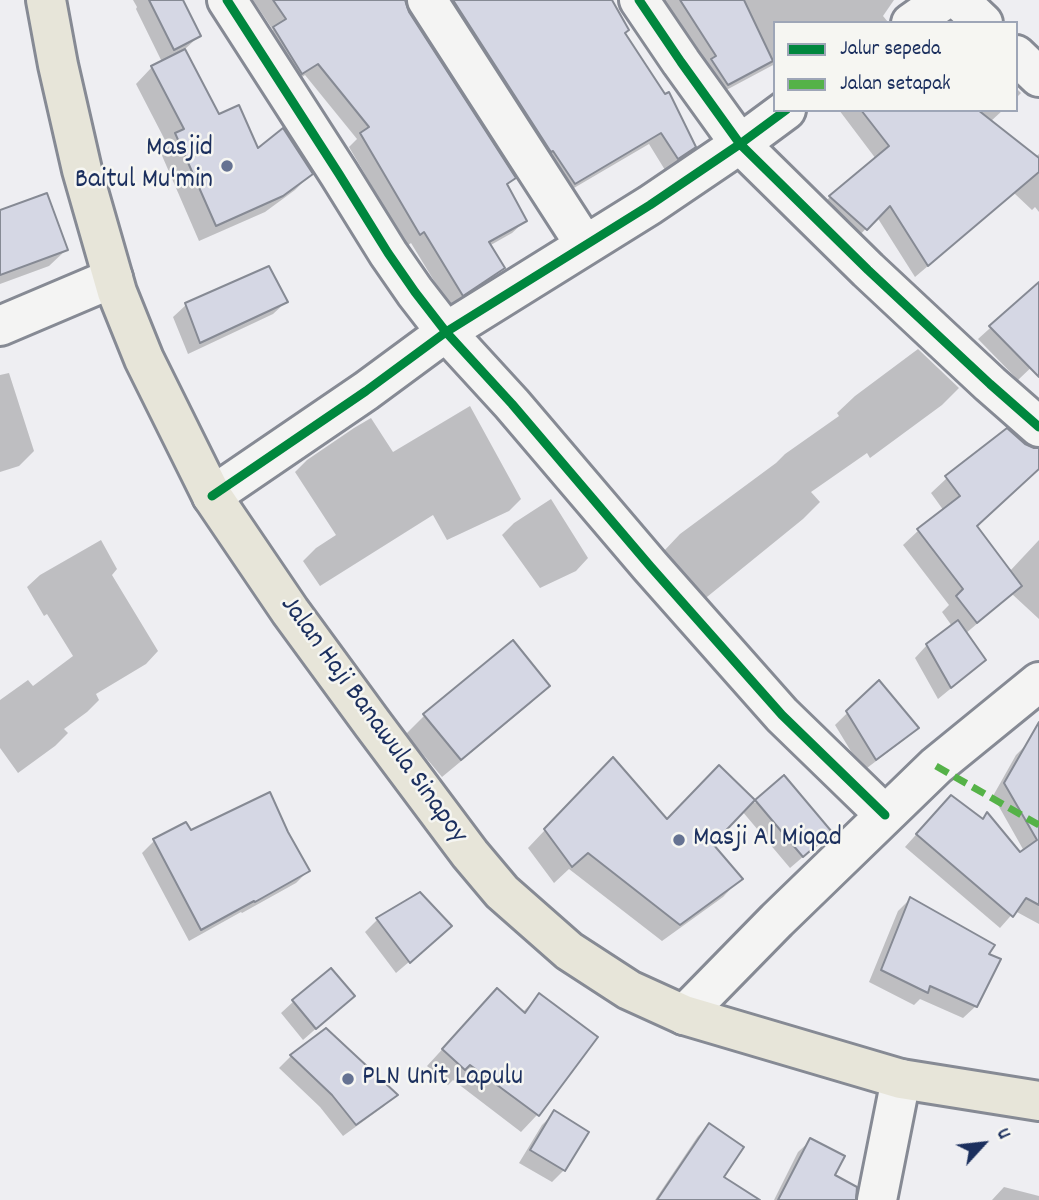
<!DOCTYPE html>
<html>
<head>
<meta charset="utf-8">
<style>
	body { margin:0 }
	#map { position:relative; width:1039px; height:1200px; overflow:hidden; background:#eeeef2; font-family:Dekko,sans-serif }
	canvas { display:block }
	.legend { position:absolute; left:773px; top:21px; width:245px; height:91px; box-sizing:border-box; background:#f6f6f2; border:2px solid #9ea6b7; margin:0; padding:9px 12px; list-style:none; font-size:21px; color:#1b2f5e }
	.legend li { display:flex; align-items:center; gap:14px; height:35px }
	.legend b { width:35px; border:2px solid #9ea6b7 }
	.north { position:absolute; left:948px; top:1109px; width:70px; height:70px; -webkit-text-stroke:5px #f6f6f2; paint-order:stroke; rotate:63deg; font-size:19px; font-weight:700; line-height:28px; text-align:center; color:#1b2f5e }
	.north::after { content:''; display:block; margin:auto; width:24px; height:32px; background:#1b2f5e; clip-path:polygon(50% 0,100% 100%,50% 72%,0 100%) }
</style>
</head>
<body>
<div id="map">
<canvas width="1039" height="1200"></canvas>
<ul class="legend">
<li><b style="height:9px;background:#00873e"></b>Jalur sepeda</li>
<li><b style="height:9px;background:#55b248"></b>Jalan setapak</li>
</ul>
<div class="north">U</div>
</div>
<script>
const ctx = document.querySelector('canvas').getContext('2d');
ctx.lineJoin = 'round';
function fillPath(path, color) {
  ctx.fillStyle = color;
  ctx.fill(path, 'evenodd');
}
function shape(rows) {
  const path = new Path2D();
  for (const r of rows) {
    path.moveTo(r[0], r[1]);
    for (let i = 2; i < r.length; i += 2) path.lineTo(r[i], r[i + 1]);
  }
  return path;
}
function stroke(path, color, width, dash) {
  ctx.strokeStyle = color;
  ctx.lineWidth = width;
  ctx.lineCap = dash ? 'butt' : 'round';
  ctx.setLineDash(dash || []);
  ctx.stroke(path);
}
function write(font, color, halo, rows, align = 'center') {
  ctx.font = font + ' Dekko,sans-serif';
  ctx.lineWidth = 5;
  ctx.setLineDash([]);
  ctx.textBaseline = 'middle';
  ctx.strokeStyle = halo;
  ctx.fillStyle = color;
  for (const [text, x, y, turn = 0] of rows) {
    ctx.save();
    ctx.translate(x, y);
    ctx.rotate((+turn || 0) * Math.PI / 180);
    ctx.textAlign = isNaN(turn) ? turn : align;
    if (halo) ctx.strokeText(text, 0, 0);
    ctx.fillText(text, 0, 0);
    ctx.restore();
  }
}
const shadow = shape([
	[133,0,181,0,199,36,184,50,218,116,257,150,311,174,295,190,265,212,199,241,160,151,167,144,136,84,152,67,162,62,136,9,137,7],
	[253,0,404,0,407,13,525,221,512,233,489,246,503,268,491,280,450,307,411,243,407,246,349,147,357,139,305,75,290,85,262,41,273,30],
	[441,0,606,0,623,33,664,96,694,147,682,159,665,170,649,144,562,195],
	[656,0,894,0,883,16,888,22,775,23,775,64,715,96],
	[1016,88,1021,93,1016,98],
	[839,110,1003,110,990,122,1035,157,1039,154,1039,212,1035,207,1032,210,1014,193,915,277,877,217,854,241,818,209,830,197,876,159],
	[0,212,66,250,49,266,0,284],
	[1039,284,1039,360,1018,380,978,339],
	[286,302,273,314,188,354,173,317,186,305],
	[918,349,959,388,942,405,870,458,867,453,811,492,820,502,803,519,702,601,663,552,680,534,776,463,785,454,839,416,837,413,855,396],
	[9,373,34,451,19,466,0,472,0,375],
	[470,406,521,499,509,511,447,540,433,515,320,586,303,561,316,548,336,535,295,472,307,460,354,428,371,418,393,452],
	[1024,445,1039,450,1039,468,975,527,1009,572,1039,540,1039,619,1012,594,965,634,983,660,971,672,938,699,915,658,927,645,952,626,942,612,949,605,903,545,919,530,944,511,931,493,947,478],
	[551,499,588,558,576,571,540,588,502,535,514,523],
	[101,540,117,569,112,575,158,651,146,664,96,694,99,700,87,712,64,729,68,733,55,746,18,773,0,748,0,700,28,680,33,686,73,656,47,614,44,616,27,587,40,575],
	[879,682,917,728,904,740,863,771,835,725],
	[548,686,530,704,442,777,406,734,424,716],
	[1028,743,1039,750,1039,924,1015,911,1000,928,905,847,939,809,982,820,987,814,1020,854,1024,851,993,796,1016,755],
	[719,768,755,803,784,778,818,844,790,868,742,811,710,844,740,879,723,897,662,941,569,869,554,883,528,848,596,776,667,822],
	[287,833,308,871,296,883,242,913,241,912,189,941,142,853,154,841],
	[910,899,986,955,976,1006,963,1018,920,999,914,1005,869,982,898,911],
	[377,920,437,938,396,973,365,932],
	[539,995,595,1037,537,1115,521,1132,453,1080,448,1085,427,1066,481,1007,522,1013],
	[353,996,303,1040,281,1013,294,1001],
	[326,1030,395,1095,383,1107,343,1136,320,1107,279,1068,291,1056],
	[555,1112,564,1170,552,1182,519,1163,542,1125],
	[709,1125,722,1177,745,1200,655,1200,698,1136],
	[811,1140,833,1175,855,1200,774,1200,798,1152],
	[1004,1187,1039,1196,1039,1200,992,1200]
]);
const building = shape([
	[149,0,183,0,201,36,174,50,149,0],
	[273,0,405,0,409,12,516,178,507,184,527,221,489,242,505,268,463,296,424,232,420,235,360,133,369,127,318,64,302,74,273,27,286,19,273,0],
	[453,0,612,0,629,30,625,33,665,94,669,92,696,147,678,159,661,133,575,184,553,151,551,152,453,0],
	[680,0,744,0,773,61,728,85,711,59,716,56,680,0],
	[185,49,219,114,239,105,258,148,283,128,313,174,283,196,216,226,175,133,184,129,151,66,185,49],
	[861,110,978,110,1039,158,1039,172,928,266,890,206,867,230,829,196,889,146,861,110],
	[47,193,68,250,0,275,0,210,47,193],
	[269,266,288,302,200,343,185,303,269,266],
	[1039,282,1039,377,989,326,1039,282],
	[1007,428,1025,444,1034,448,1039,448,1039,469,977,526,1022,586,977,623,956,596,963,589,917,529,960,496,945,476,1007,428],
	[958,620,986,660,951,688,926,644,958,620],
	[513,640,550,686,461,760,423,714,513,640],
	[879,680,919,728,876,760,846,711,879,680],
	[1039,722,1039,905,1026,898,1013,917,916,834,951,795,983,819,987,812,1020,852,1037,840,1004,783,1039,722],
	[613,757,667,819,719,765,755,800,713,844,743,879,680,925,588,853,572,867,544,829,613,757],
	[784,775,832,832,803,857,755,800,784,775],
	[270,792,288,832,310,871,255,902,254,901,201,930,153,839,186,822,191,830,270,792],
	[420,892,452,926,410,963,376,918,420,892],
	[910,897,995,945,989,954,1001,959,977,1007,930,986,928,993,881,970,910,897],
	[331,968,355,996,316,1029,292,1000,331,968],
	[497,988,525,1013,539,993,598,1037,539,1116,470,1065,465,1070,442,1049,497,988],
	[326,1028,398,1095,356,1125,332,1095,290,1055,326,1028],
	[554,1110,589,1132,565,1171,530,1150,554,1110],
	[709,1123,744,1147,724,1177,760,1200,657,1200,709,1123],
	[810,1138,845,1156,835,1175,857,1187,856,1200,778,1200,810,1138]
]);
const street = shape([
	[227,0,339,174,388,253,415,292,446,332,512,404,650,566,782,715,885,815],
	[427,0,585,245],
	[639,0,681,62,740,144,868,270,990,384,1039,427],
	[959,0,983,23],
	[911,23,944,0],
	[1016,55,1039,77],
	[0,326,113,278],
	[212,496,366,391,446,332,650,205,740,144,786,110],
	[684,1015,777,920,936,766,1039,682],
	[877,1200,901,1079]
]);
const highway = shape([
	[46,0,58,65,82,170,117,292,144,359,212,496,290,611,372,723,470,854,502,892,569,951,629,990,684,1015,901,1079,1039,1101]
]);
const quiet = shape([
	[936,766,1039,825]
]);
const cycleway = shape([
	[227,0,339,174,388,253,415,292,446,332,512,404,650,566,782,715,885,815],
	[639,0,681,62,740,144,868,270,990,384,1039,427],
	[212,496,366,391,446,332,650,205,740,144,786,110]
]);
const markers = [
	[227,166,7,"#657292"],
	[679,840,7,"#657292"],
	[348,1079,7,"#657292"]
];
const poiNames = [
	["Masjid",213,150,"right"],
	["Baitul Mu'min",213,182,"right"],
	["Masji Al Miqad",693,840],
	["PLN Unit Lapulu",362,1079]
];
const streetNames = [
	["Jalan Haji Banawula Sinapoy",372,721,54]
];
fillPath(shadow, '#0003');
fillPath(building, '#d5d7e4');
stroke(building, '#868a94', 2);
stroke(street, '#868a94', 44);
stroke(highway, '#868a94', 44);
stroke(street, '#f4f4f3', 38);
stroke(highway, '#e7e5d9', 38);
stroke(quiet, '#55b248', 7, [14, 7]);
stroke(cycleway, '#00873e', 9);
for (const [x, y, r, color] of markers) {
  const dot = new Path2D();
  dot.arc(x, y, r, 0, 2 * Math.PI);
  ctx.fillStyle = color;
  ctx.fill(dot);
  stroke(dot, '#f6f6f2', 2.5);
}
write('28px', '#1b2f5e', '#f6f6f2', poiNames, 'left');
write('28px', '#1b2f5e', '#f6f6f2', streetNames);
</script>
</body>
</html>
